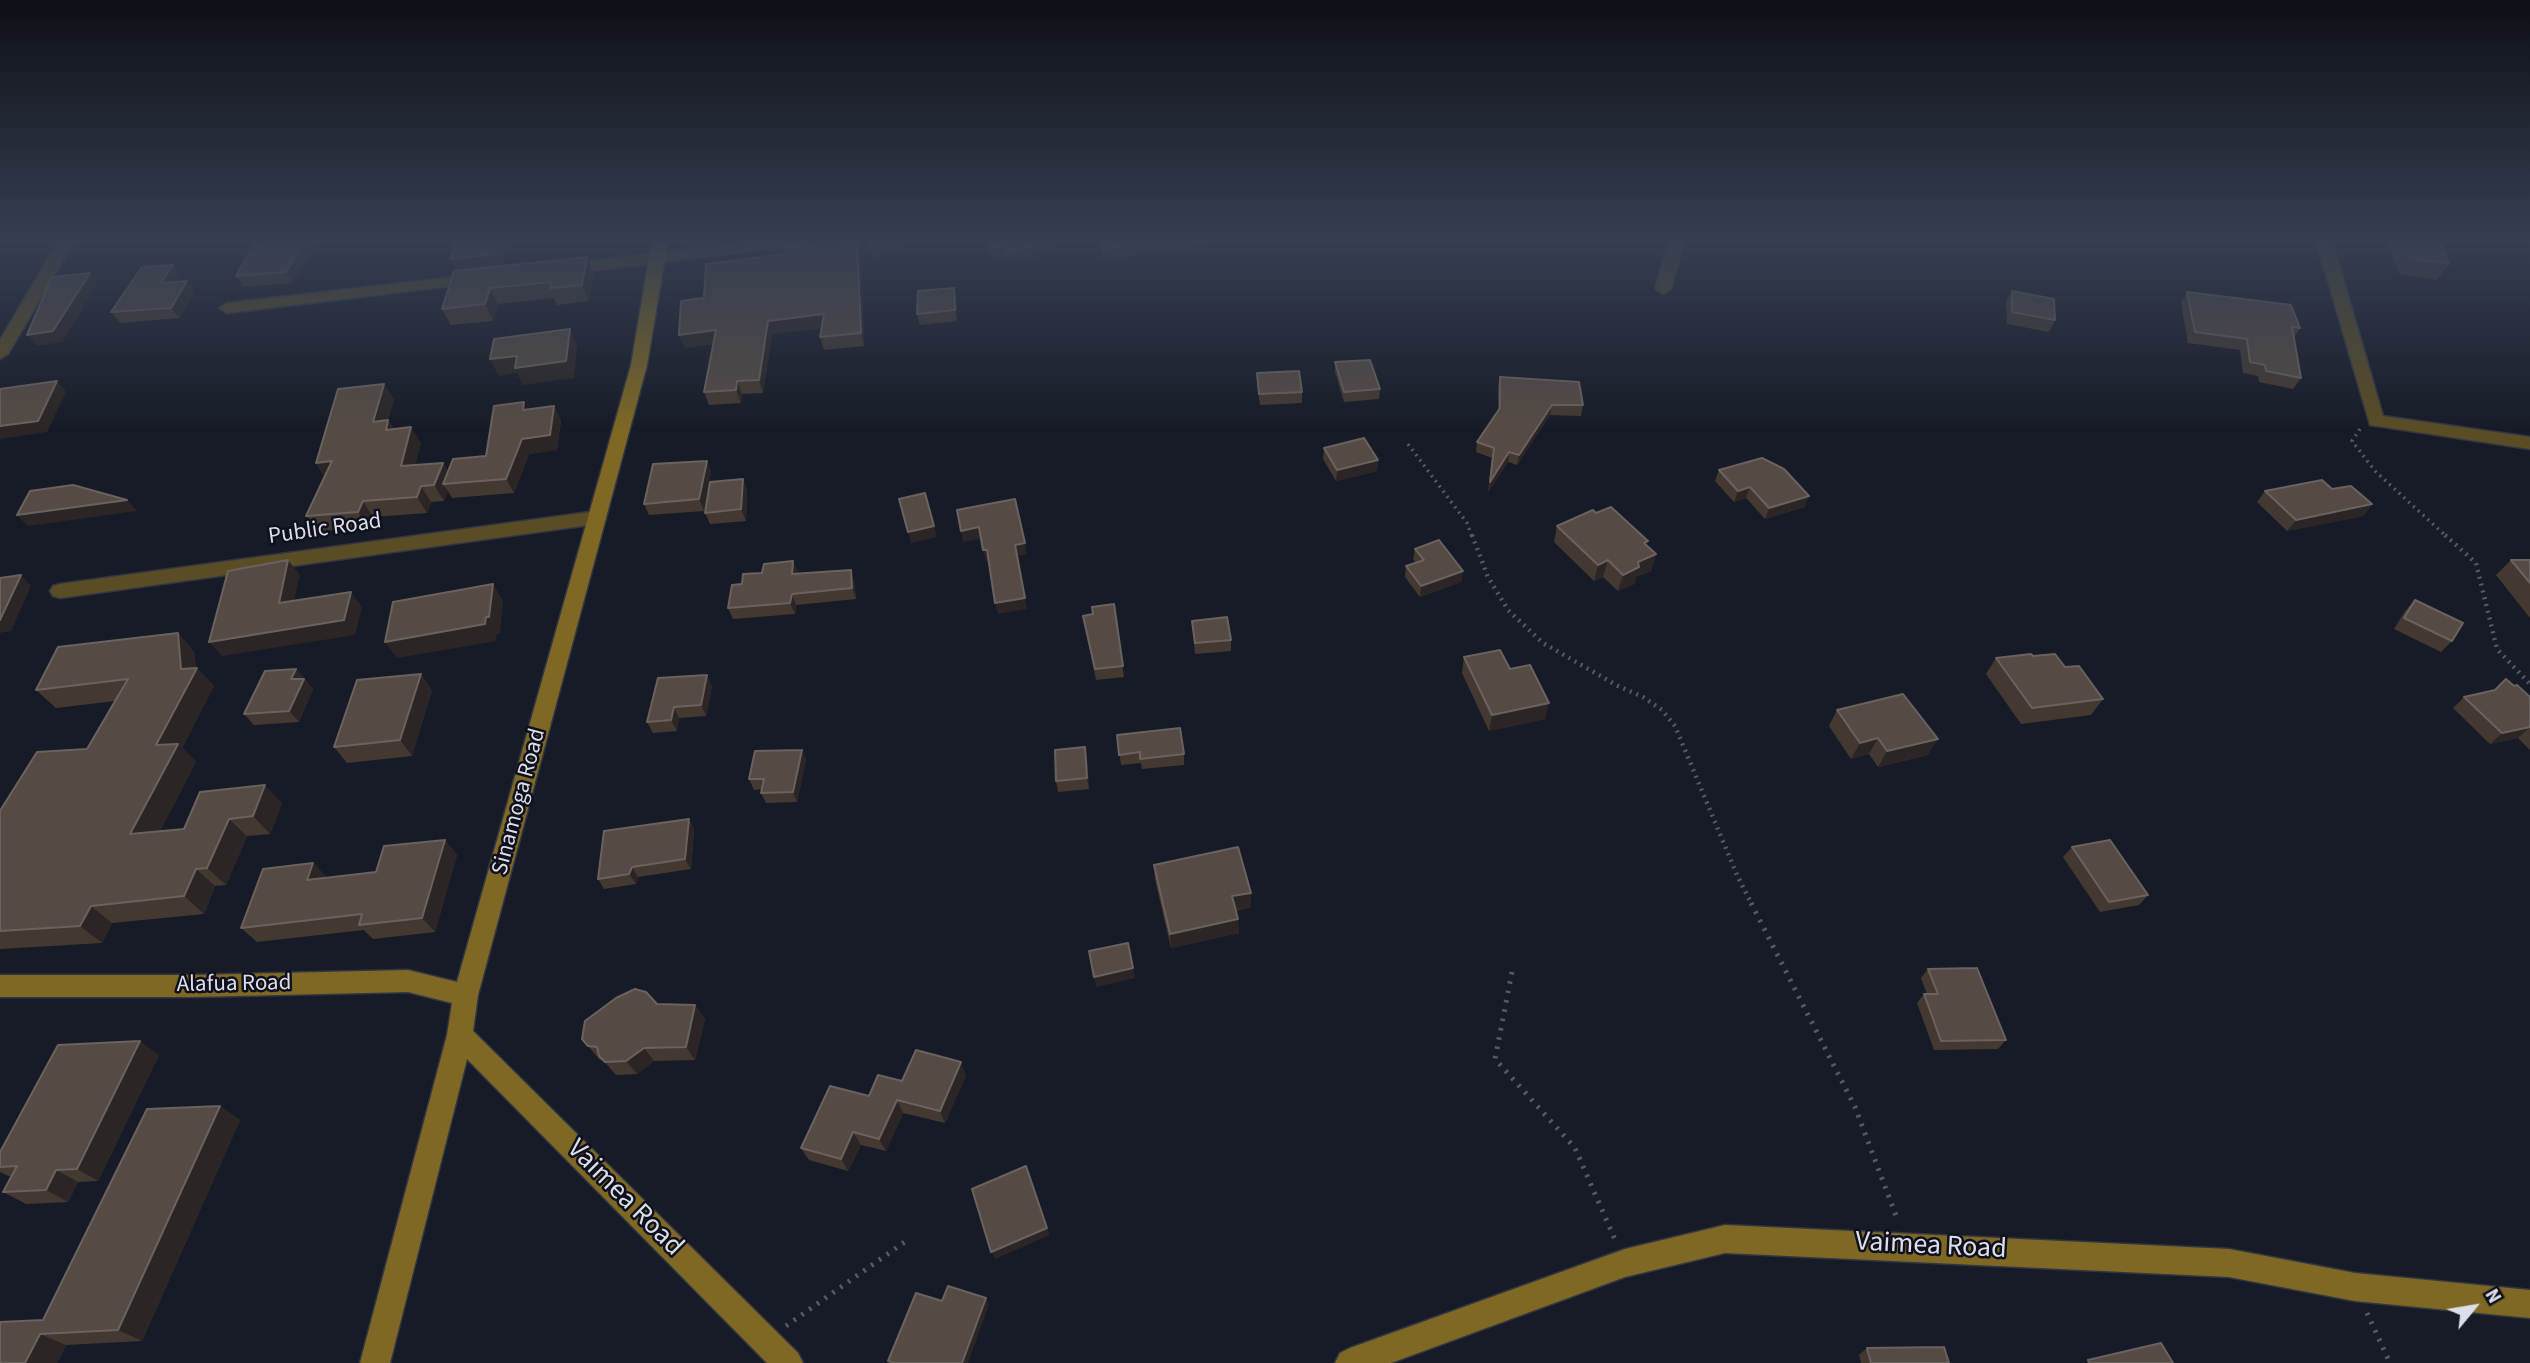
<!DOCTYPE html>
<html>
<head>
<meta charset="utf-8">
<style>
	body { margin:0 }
	#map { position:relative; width:2530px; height:1363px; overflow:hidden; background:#171b27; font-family:"Source Sans 3",sans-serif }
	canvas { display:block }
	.north { position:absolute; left:2439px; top:1272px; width:70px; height:70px; -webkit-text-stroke:5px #0e111d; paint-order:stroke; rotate:60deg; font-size:19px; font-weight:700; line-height:28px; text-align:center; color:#dcdfe8 }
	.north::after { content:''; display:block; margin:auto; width:24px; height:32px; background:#dcdfe8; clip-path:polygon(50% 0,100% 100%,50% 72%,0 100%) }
</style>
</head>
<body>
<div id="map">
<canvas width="2530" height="1363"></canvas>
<div class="north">N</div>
</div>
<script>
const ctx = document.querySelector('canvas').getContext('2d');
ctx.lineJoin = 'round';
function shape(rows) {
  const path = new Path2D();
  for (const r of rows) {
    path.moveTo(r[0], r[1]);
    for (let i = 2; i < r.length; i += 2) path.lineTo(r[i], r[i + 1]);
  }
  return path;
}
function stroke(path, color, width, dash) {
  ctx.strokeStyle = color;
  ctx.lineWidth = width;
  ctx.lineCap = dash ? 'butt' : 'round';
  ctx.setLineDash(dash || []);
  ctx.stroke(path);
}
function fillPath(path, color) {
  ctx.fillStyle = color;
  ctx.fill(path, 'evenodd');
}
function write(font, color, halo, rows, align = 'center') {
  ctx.font = font + ' "Source Sans 3",sans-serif';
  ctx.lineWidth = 5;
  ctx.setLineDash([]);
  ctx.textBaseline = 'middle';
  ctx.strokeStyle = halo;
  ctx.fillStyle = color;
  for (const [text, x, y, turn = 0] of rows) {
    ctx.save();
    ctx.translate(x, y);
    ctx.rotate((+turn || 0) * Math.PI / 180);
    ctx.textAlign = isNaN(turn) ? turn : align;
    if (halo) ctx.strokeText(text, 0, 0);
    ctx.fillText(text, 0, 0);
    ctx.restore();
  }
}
const pathFar2 = shape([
	[2360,429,2352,441,2375,471,2447,537],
	[1408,444,1467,523,1472,537]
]);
const pathFar1 = shape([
	[1472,535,1488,577,1508,610,1543,643,1618,686,1643,697,1662,710,1675,726,1737,875,1752,905],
	[2445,535,2476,563,2497,649,2530,684]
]);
const path = shape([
	[1751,903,1855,1107,1898,1221],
	[1512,972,1495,1059,1575,1148,1616,1242],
	[2367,1313,2390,1363],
	[786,1326,906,1241]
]);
const street = shape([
	[59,240,75,240,8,354,0,359,0,340,59,240],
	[765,240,810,240,802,245,564,274,556,269,564,264,765,240],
	[1669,240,1685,240,1671,289,1663,294,1655,289,1669,240],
	[2316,240,2332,240,2383,416,2530,437,2530,449,2370,425,2316,240],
	[480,274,486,276,488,279,486,282,227,313,219,308,227,303,480,274],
	[597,511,604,513,606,518,604,523,60,598,53,596,50,591,53,586,60,584,597,511]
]);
const secondary = shape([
	[652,240,668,240,647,365,478,995,473,1031,798,1353,803,1363,767,1363,467,1059,390,1363,360,1363,447,1035,452,1003,408,992,193,997,0,997,0,975,193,975,408,970,457,982,631,365,652,240],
	[1725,1225,2229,1249,2355,1273,2530,1290,2530,1318,2355,1301,2229,1277,1725,1253,1625,1277,1391,1363,1335,1363,1340,1353,1350,1348,1625,1249,1725,1225]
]);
const wall = shape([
	[457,240,508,240,502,266,587,257,594,274,589,301,557,305,554,298,498,304,493,321,451,325,442,309,456,271],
	[987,240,1051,240,1052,250,1033,253,1034,258,1009,262,1007,257,993,259],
	[1098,240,1206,240,1206,244,1150,250,1150,252,1104,260],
	[2387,240,2440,240,2449,264,2437,280,2399,274],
	[857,242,861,254,864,346,824,350,820,337,822,328,772,334,763,393,742,394,741,403,709,405,704,392,714,344,684,348,786,254],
	[313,248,293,283,243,287,236,276],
	[173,265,180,275,176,282,187,281,195,292,179,318,120,323,111,312],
	[954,288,957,299,957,321,920,325,917,314],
	[2012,291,2055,320,2049,332,2007,324,2006,302],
	[2187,292,2300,328,2294,338,2301,378,2293,389,2259,382,2258,376,2243,373,2240,350,2188,343,2181,303],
	[1335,362,1380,389,1379,399,1344,402,1335,372],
	[1257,373,1302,392,1302,403,1260,405,1257,384],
	[1500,377,1583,405,1581,416,1550,415,1517,465,1508,462,1488,492,1492,458,1476,452,1477,442,1498,411,1498,387],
	[394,399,388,420,394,429,421,443,415,465,443,463,448,471,486,456,528,410,561,420,557,450,529,454,514,493,452,498,448,491,444,501,431,502,427,513,373,517,369,528,318,531,306,516,325,477,316,463],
	[1324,448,1378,460,1377,471,1336,481,1323,459],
	[707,461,711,472,704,511,649,515,644,504],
	[1719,470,1805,507,1765,519,1746,498,1734,502,1715,481],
	[743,479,747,490,746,521,710,524,705,513],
	[2332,489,2372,504,2363,516,2287,531,2257,502,2265,491],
	[1596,513,1647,546,1656,554,1651,571,1636,577,1634,584,1618,591,1603,577,1594,581,1554,542,1557,526],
	[1415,549,1463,571,1461,582,1420,597,1405,577,1406,566,1416,562,1413,560],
	[2511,560,2530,560,2530,618,2496,575],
	[793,561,797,574,854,581,856,599,796,605,795,614,733,619,728,608,742,584,762,573],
	[2415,600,2452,641,2441,652,2394,629,2405,611],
	[1114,604,1124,677,1096,680,1083,616,1093,614],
	[1192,621,1231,640,1231,651,1195,654],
	[178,633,194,652,196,668,214,686,182,748,196,762,160,831,184,829,282,803,270,834,247,836,226,885,215,886,204,914,112,923,102,943,0,949,0,811,87,749,115,701,56,708,36,690],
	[1464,657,1510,669,1545,719,1489,731,1462,673],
	[1996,658,2065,667,2103,699,2091,715,2021,724,1986,674],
	[296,669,313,689,299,722,254,725,244,714],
	[2506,679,2514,686,2530,697,2530,750,2518,738,2490,744,2453,708,2464,697,2493,691],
	[712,686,706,716,679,718,677,731,653,733,647,722],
	[432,690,412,756,347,763,334,747],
	[1837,710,1928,755,1878,767,1869,754,1851,759,1829,726],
	[1117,735,1184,754,1184,765,1142,769,1141,763,1121,765],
	[1085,747,1087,757,1089,789,1058,792,1056,781],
	[802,750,806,760,797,802,766,803,761,793,762,789,754,790,749,779],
	[689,819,694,829,691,869,638,877,636,884,604,889,598,879],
	[445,840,457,855,435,932,373,939,364,930,257,942,241,928,313,863,327,878,376,872],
	[2072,847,2148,895,2139,905,2100,912,2063,857],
	[1154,865,1251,907,1236,911,1238,919,1239,933,1171,948,1155,880],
	[1928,969,2006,1040,1998,1049,1934,1050,1917,1003,1924,994,1927,994,1921,978],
	[657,1004,695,1005,705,1019,695,1060,654,1061,637,1074,616,1075,603,1060,600,1060,582,1039],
	[159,1055,98,1181,78,1182,68,1202,26,1204,3,1192,11,1177,0,1172,0,1152],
	[966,1075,945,1123,903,1113,886,1151,861,1145,848,1171,809,1160,801,1148,869,1096,902,1081],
	[220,1106,240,1120,142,1341,66,1345,57,1363,0,1363,43,1320],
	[1867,1348,1949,1363,1861,1363,1859,1355]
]);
const shadedWall = shape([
	[305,240,308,240,313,248,293,283,286,272],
	[498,240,508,240,501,268,457,273,450,259],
	[1046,240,1051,240,1052,250,1033,253,1034,258,1009,262,1007,252,1031,243],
	[897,241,900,252,873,257,870,246],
	[857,242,861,254,864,346,861,333],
	[1150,242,1150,252,1104,260,1103,249],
	[1005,246,1007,257,993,259,991,248],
	[587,257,594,274,589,301,582,285],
	[173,265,180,275,168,294,161,283],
	[90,273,98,284,62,342,37,346,27,335],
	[187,281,195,292,179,318,171,308],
	[490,288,498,304,493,321,485,304],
	[954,288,957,299,957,321,955,310],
	[824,314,828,327,772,334,763,393,759,380,768,321],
	[570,329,577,345,574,378,523,385,517,373,499,376,490,359],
	[716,330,721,343,684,348,679,335],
	[57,381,66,392,47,432,0,439,0,426],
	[737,381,742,394,741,403,736,390],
	[384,384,394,399,383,438,373,422],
	[1552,405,1550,415,1517,465,1519,455],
	[554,406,561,420,557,450,529,454,514,493,506,479,522,439],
	[388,420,398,436,386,430],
	[411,427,421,443,411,482,401,466],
	[1509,452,1508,462,1488,492,1490,482],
	[1378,460,1377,471,1336,481,1337,470],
	[332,461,327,479,316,463],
	[707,461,711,472,704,511,699,499],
	[443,463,453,479,443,484,448,491,444,501,434,485],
	[743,479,747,490,746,521,741,509],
	[421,486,431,502,427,513,417,497],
	[1750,487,1746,498,1734,502,1738,491],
	[1809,496,1805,507,1765,519,1769,508],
	[127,500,137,511,28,526,17,515],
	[363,501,373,517,369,528,358,512],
	[2372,504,2363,516,2287,531,2296,520],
	[934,526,937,537,911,543,908,532],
	[979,527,981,539,963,542,961,531],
	[1025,543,1027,554,1017,556,1015,545],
	[983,550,987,550,989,561,986,561],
	[1656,554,1651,571,1636,577,1634,584,1618,591,1623,575,1638,562],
	[288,560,300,575,290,618,279,603],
	[1608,560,1603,577,1594,581,1598,565],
	[793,561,798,572,796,585,792,574],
	[851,570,854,581,856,599,852,588],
	[1463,571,1461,582,1420,597,1421,586],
	[21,575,31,586,11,631,0,633,0,620],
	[493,584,503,601,500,633,497,634,496,641,397,658,385,642],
	[351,592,362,607,355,635,222,656,209,642],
	[792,594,796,605,795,614,790,603],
	[1025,598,1027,609,998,614,995,603],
	[178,633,194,652,196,668,197,668,214,686,182,748,196,762,150,851,130,834,156,745,181,669],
	[296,669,313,689,299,722,289,711,291,679],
	[421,674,432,690,412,756,400,740],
	[707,675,712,686,706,716,701,705],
	[1549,703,1545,719,1489,731,1492,715],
	[674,707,679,718,677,731,671,720],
	[2530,727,2518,738,2490,744,2502,733],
	[1878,738,1869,754,1851,759,1860,743],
	[1938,739,1928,755,1878,767,1887,751],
	[1085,747,1087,757,1089,789,1087,778],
	[802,750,806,760,797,802,793,792],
	[265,785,282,803,270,834,253,816],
	[229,819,247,836,226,885,207,868],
	[689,819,694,829,691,869,685,859],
	[445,840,457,855,435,932,422,918],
	[313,863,328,878,307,880],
	[632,867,638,877,636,884,629,874],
	[196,869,215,886,204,914,184,896],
	[1251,893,1251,907,1233,911,1232,896],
	[91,906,112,923,102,943,80,926],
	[1238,919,1239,933,1171,948,1170,934],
	[1133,968,1135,978,1096,987,1094,977],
	[695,1005,705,1019,695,1060,686,1047],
	[140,1041,159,1055,98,1181,77,1169],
	[644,1048,654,1061,637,1074,626,1061],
	[961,1062,966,1075,945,1123,940,1111],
	[897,1100,903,1113,886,1151,879,1139],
	[220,1106,240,1120,142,1341,118,1330],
	[853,1132,861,1145,848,1171,841,1159],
	[1026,1166,1050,1235,995,1259,991,1252],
	[56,1170,78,1182,68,1202,46,1190],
	[986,1298,989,1305,968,1363,962,1363],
	[40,1334,66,1345,57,1363,25,1363]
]);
const building = shape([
	[275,240,305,240,286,272,236,276,253,246,264,245,267,241,275,240],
	[457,240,498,240,495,254,450,259,457,240],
	[869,240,897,240,897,241,870,246,869,240],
	[988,240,1046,240,1031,243,1032,247,1007,252,1005,246,991,248,988,240],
	[1100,240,1149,240,1150,242,1103,249,1100,240],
	[2404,240,2440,240,2449,264,2411,258,2404,240],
	[857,242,861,333,820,337,824,314,768,321,759,380,737,381,736,390,704,392,716,330,679,335,681,301,704,298,706,264,786,254,786,247,857,242],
	[587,257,582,285,550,288,551,282,490,288,485,304,442,309,454,271,587,257],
	[173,265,161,283,187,281,171,308,111,312,142,267,173,265],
	[90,273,53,331,27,335,52,277,90,273],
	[954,288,955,310,917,314,918,291,954,288],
	[2012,291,2054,299,2055,320,2012,312,2012,291],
	[2187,292,2291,305,2300,328,2292,327,2301,378,2266,371,2265,365,2250,362,2247,339,2195,332,2187,292],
	[570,329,566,361,515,368,517,356,490,359,494,339,570,329],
	[1370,360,1380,389,1344,392,1335,362,1370,360],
	[1299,371,1302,392,1259,394,1257,373,1299,371],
	[1500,377,1579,382,1583,405,1552,405,1519,455,1509,452,1490,482,1494,448,1477,442,1500,408,1500,377],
	[57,381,38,421,0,426,0,389,57,381],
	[384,384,373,422,388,420,386,430,411,427,401,466,443,463,434,485,421,486,417,497,363,501,358,512,306,516,332,461,316,463,338,389,384,384],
	[524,402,523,410,554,406,550,435,522,439,506,479,443,484,453,459,486,456,494,406,524,402],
	[1364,438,1378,460,1337,470,1324,448,1364,438],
	[1762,458,1784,469,1809,496,1769,508,1750,487,1738,491,1719,470,1762,458],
	[707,461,699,499,644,504,653,464,707,461],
	[743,479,741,509,705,513,710,482,743,479],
	[2322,480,2332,489,2351,486,2372,504,2296,520,2265,491,2322,480],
	[73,485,127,500,17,515,30,491,73,485],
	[925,493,934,526,908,532,899,499,925,493],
	[1015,499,1025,543,1015,545,1025,598,995,603,987,550,983,550,979,527,961,531,957,510,1015,499],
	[1611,507,1648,541,1644,543,1656,554,1638,562,1639,567,1623,575,1608,560,1598,565,1557,526,1593,510,1596,513,1611,507],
	[1439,540,1463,571,1421,586,1406,566,1424,560,1415,549,1439,540],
	[288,560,279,603,351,592,344,620,209,642,228,571,288,560],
	[2511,560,2530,560,2530,583,2511,560],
	[793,561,792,574,851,570,852,588,792,594,790,603,728,608,732,585,742,584,743,574,762,573,764,564,793,561],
	[21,575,0,620,0,578,21,575],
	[493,584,489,617,486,617,485,624,385,642,393,602,493,584],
	[2415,600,2463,623,2452,641,2404,618,2415,600],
	[1114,604,1123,666,1095,669,1083,616,1093,614,1092,607,1114,604],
	[1227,617,1231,640,1195,643,1192,621,1227,617],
	[178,633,181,669,197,668,156,745,178,744,130,834,184,829,200,792,265,785,253,816,229,819,207,868,196,869,184,896,91,906,80,926,0,931,0,811,37,752,87,749,128,679,36,690,58,647,178,633],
	[1500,650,1510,669,1530,665,1549,703,1492,715,1464,657,1500,650],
	[2031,654,2033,656,2055,654,2065,667,2079,666,2103,699,2032,708,1996,658,2031,654],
	[296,669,291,679,304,679,289,711,244,714,265,671,296,669],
	[421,674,400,740,334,747,357,680,421,674],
	[707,675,701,705,674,707,671,720,647,722,658,678,707,675],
	[2506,679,2514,686,2517,685,2530,697,2530,727,2502,733,2464,697,2495,690,2506,679],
	[1903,694,1938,739,1887,751,1878,738,1860,743,1837,710,1903,694],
	[1180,728,1184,754,1140,759,1140,752,1119,755,1117,735,1180,728],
	[1085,747,1087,778,1056,781,1055,750,1085,747],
	[802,750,793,792,761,793,764,779,749,779,755,751,802,750],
	[689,819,685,859,632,867,629,874,598,879,604,831,689,819],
	[445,840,422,918,359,925,362,914,241,928,263,869,313,863,307,880,376,872,384,846,445,840],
	[2110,840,2148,895,2109,902,2072,847,2110,840],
	[1238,847,1251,893,1232,896,1238,919,1170,934,1154,865,1238,847],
	[1128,943,1133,968,1094,977,1089,951,1128,943],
	[1977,968,2006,1040,1941,1041,1924,994,1938,994,1928,969,1977,968],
	[635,989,646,992,657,1004,695,1005,686,1047,644,1048,626,1061,605,1062,599,1056,597,1047,588,1046,582,1039,585,1021,616,998,635,989],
	[140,1041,77,1169,56,1170,46,1190,3,1192,17,1166,0,1167,0,1152,58,1045,140,1041],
	[916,1050,961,1062,940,1111,897,1100,879,1139,853,1132,841,1159,801,1148,830,1086,869,1096,878,1075,902,1081,916,1050],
	[220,1106,118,1330,40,1334,25,1363,0,1363,0,1322,43,1320,147,1109,220,1106],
	[1026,1166,1047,1228,991,1252,972,1189,1026,1166],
	[948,1286,986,1298,962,1363,894,1363,888,1361,916,1293,942,1301,948,1286],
	[2161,1343,2173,1363,2089,1363,2088,1360,2161,1343],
	[1944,1347,1949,1363,1871,1363,1867,1348,1944,1347]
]);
const streetNames = [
	["Public Road",325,530,-8],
	["Sinamoga Road",520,802,-75],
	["Alafua Road",234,985,-1]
];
const nearStreetnames = [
	["Vaimea Road",624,1199,45],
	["Vaimea Road",1931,1247,3]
];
stroke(street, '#333642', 3);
stroke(secondary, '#333642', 3);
stroke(pathFar2, '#565964', 3.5, [2, 4.5]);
stroke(pathFar1, '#565964', 4.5, [2, 5]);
stroke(path, '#565964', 5, [2.5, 7]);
fillPath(street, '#5a4d25');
fillPath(secondary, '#7e6824');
fillPath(wall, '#443931');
fillPath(shadedWall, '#2b2625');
fillPath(building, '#554b44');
stroke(building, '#6a625e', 2);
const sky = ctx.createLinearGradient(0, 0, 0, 431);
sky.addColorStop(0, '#0d0f15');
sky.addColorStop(0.56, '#363f52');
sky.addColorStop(1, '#363f5200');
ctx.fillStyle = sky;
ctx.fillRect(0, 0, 2530, 431);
write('23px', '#dcdfe8', '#0e111d', streetNames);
write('28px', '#dcdfe8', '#0e111d', nearStreetnames);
</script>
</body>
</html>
